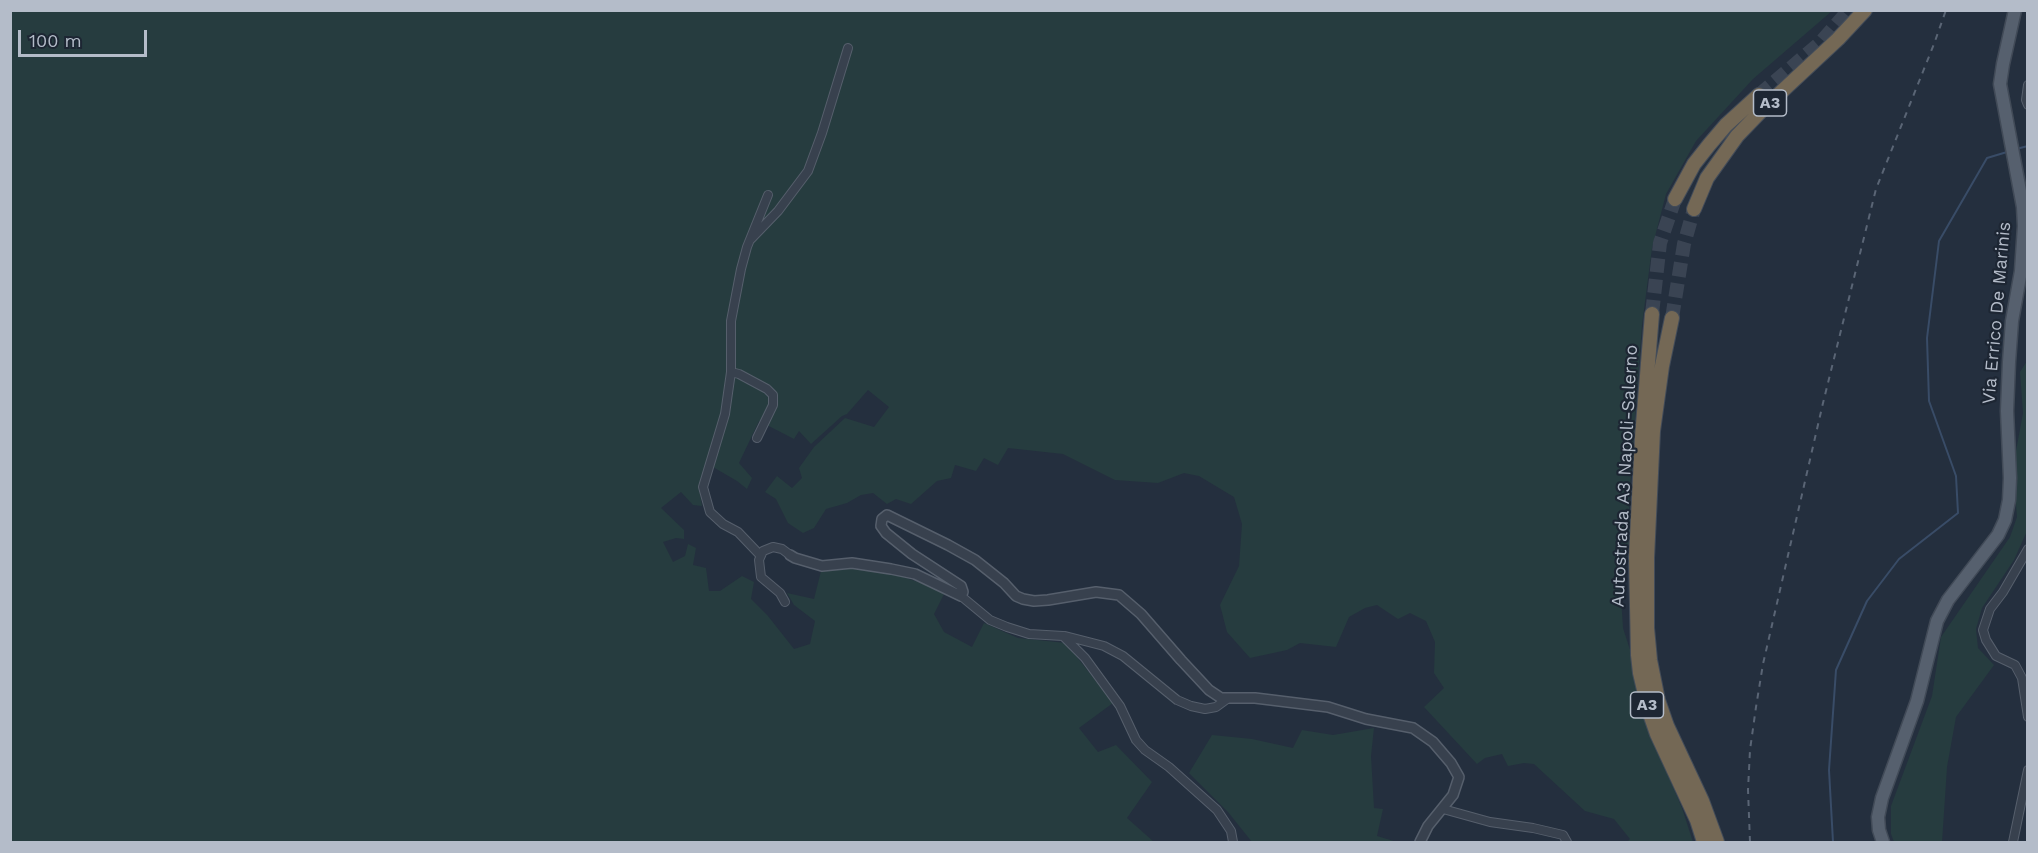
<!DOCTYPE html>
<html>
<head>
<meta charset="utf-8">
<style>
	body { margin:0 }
	#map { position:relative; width:2038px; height:853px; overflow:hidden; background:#242f3e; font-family:"Work Sans",sans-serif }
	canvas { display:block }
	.frame { position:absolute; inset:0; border:12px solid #b4bcc9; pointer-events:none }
	.scale { position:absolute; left:18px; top:30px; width:129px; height:27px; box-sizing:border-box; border:3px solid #b4bcc9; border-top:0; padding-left:8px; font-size:18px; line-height:21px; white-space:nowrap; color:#b4bcc9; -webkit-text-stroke:4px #1d2633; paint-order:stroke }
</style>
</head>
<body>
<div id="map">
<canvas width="2038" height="853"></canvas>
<div class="frame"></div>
<div class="scale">100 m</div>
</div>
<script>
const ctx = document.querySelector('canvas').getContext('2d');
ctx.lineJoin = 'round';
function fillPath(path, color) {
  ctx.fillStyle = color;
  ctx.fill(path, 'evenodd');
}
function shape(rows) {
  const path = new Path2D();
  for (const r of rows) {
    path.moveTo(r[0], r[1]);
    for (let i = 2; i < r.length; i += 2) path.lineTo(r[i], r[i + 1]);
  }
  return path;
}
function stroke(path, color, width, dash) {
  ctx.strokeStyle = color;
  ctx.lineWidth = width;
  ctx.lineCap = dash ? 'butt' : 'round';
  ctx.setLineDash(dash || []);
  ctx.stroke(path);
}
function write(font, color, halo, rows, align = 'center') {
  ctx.font = font + ' "Work Sans",sans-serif';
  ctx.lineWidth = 4.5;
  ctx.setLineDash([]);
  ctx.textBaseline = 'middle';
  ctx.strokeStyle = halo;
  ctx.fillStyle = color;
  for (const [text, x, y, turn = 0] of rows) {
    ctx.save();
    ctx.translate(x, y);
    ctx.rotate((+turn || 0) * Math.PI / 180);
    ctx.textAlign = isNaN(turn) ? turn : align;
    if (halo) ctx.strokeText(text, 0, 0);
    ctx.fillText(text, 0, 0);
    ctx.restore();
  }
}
const green = shape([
	[10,11,1832,11,1753,79,1696,141,1666,194,1652,248,1642,325,1629,501,1630,534,1621,598,1623,628,1631,653,1637,693,1652,738,1682,808,1693,842,1627,842,1630,839,1614,819,1585,811,1534,764,1524,763,1508,766,1502,754,1485,758,1477,764,1424,707,1444,688,1434,673,1435,642,1426,621,1410,613,1398,619,1377,605,1365,608,1349,617,1336,647,1300,643,1287,650,1250,658,1227,632,1220,605,1239,566,1242,524,1234,497,1199,476,1184,473,1158,483,1115,480,1063,454,1008,448,998,465,984,458,976,471,955,465,951,478,937,481,911,504,896,499,887,504,873,493,861,495,847,503,826,509,814,528,803,533,788,523,776,499,765,492,777,476,792,488,802,478,799,468,814,447,845,418,874,427,889,407,868,390,847,414,842,416,811,444,799,431,794,439,759,421,739,463,752,478,747,489,737,481,706,463,699,487,702,506,693,505,681,492,661,508,684,530,684,539,676,538,663,542,673,562,685,556,688,544,696,548,693,565,706,568,709,591,720,591,742,576,754,582,751,599,768,616,794,649,810,644,815,621,794,605,787,593,814,599,821,571,857,568,900,576,933,587,944,594,934,614,944,632,972,647,984,623,1018,638,1066,643,1113,703,1079,728,1098,752,1116,745,1152,782,1127,818,1154,842,11,842],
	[2027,361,2027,531,2014,560,1982,608,1976,629,1978,648,1994,665,1956,717,1947,767,1942,842,1894,842,1891,834,1891,806,1932,696,1941,637,2010,537,2017,517,2013,467,2023,413,2020,372],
	[1374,728,1371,756,1374,808,1383,809,1377,836,1397,842,1252,842,1228,812,1189,773,1212,735,1252,739,1293,748,1302,730,1333,735]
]);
const stream = shape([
	[2016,149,2028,146],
	[1833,842,1829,770,1836,670,1867,601,1899,559,1958,513,1956,476,1929,401,1927,338,1939,241,1987,158,2007,152]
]);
const motorwayTunnel = shape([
	[1759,95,1820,43,1849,10],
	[1652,314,1660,243,1675,199],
	[1672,318,1684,244,1694,209]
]);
const minor = shape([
	[2028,85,2026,100,2028,105],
	[751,239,778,211,808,171,822,133,848,48],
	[731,372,739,374,767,389,773,395,773,405,757,438],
	[2028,549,2003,592,1990,609,1983,630,1986,640,1996,656,2015,665,2022,678,2028,717],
	[760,555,738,532,723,524,710,512,703,487,725,414,731,372,731,321,741,269,747,247,768,195],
	[961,596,990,620,1007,627,1029,634,1063,636,1085,658,1120,706,1136,740,1145,750,1169,767,1217,810,1231,831,1233,842],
	[785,602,780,593,761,577,759,560,763,551,773,547,782,549,790,555],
	[1065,636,1104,646,1123,656,1177,700,1191,706,1205,709,1216,707,1227,699],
	[1443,809,1490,822,1533,828,1563,835,1567,842],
	[2013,842,2028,770]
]);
const tertiary = shape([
	[790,555,795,558,822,566,852,563,891,569,915,574,961,596,963,592,961,586,912,554,886,533,881,526,882,519,887,515,948,545,975,560,1004,583,1016,596,1023,599,1034,601,1048,600,1096,592,1119,595,1141,614,1181,660,1209,690,1221,698,1255,698,1328,707,1366,719,1413,728,1433,742,1451,763,1459,777,1453,795,1428,826,1420,842]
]);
const primary = shape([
	[1883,842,1879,830,1878,817,1882,798,1917,701,1937,621,1948,600,1998,535,2005,520,2009,500,2010,478,2007,411,2009,362,2012,321,2021,271,2024,226,2023,207,2000,84,2003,64,2015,10]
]);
const motorway = shape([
	[1675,199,1694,164,1709,145,1726,125,1759,95],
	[1694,209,1707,178,1737,136,1764,108,1838,39,1865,10],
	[1652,314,1642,437,1636,557,1638,655,1640,673,1649,711,1657,734,1697,820,1704,842],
	[1672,318,1662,366,1653,431,1647,558,1647,628,1650,660,1658,700,1667,726,1702,801,1717,842]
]);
const rail = shape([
	[1750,842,1748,790,1750,750,1756,707,1763,664,1823,403,1876,189,1934,44,1946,10]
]);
const shields = [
	[1770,103,33],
	[1647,705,33]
];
const shieldNames = [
	["A3",1770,103],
	["A3",1647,705]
];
const streetNames = [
	["Via Errico De Marinis",1997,313,-85],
	["Autostrada A3 Napoli-Salerno",1625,476,-87]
];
fillPath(green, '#263c3f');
stroke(stream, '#394c67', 2);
stroke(motorwayTunnel, '#3a4453', 14, [14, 7]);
stroke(minor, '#565f6c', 10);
stroke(tertiary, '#565f6c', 12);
stroke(primary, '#414a57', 15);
stroke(motorway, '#434c59', 16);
stroke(minor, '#38414e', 8);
stroke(tertiary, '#38414e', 9);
stroke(primary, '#56606e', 12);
stroke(motorway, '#746855', 14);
stroke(rail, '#5a6575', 2, [6, 6]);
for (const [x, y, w] of shields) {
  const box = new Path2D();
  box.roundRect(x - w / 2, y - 13, w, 26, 4.5);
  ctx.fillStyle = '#1d2633';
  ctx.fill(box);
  stroke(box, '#b4bcc9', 1.5);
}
write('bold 16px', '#b4bcc9', null, shieldNames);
write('18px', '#b4bcc9', '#1d2633', streetNames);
</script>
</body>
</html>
